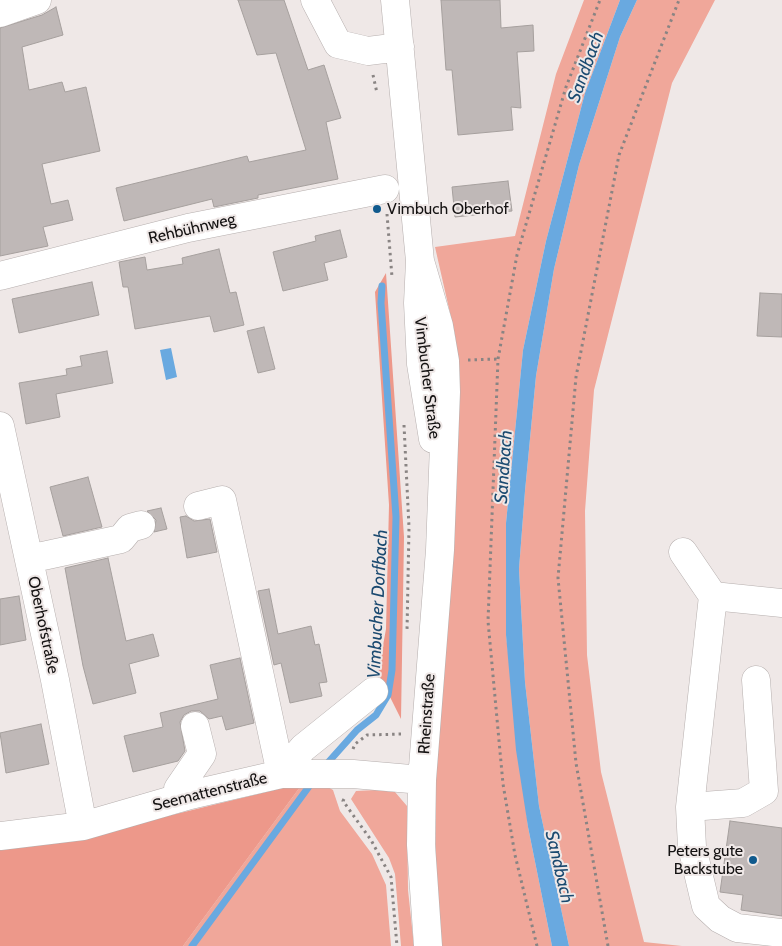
<!DOCTYPE html>
<html>
<head>
<meta charset="utf-8">
<style>
	body { margin:0 }
	canvas { display:block; background:#efe8e7 }
</style>
</head>
<body>
<canvas width="782" height="946"></canvas>
<script>
const ctx = document.querySelector('canvas').getContext('2d');
ctx.lineJoin = 'round';
function fillPath(path, color) {
  ctx.fillStyle = color;
  ctx.fill(path, 'evenodd');
}
function shape(rows) {
  const path = new Path2D();
  for (const r of rows) {
    path.moveTo(r[0], r[1]);
    for (let i = 2; i < r.length; i += 2) path.lineTo(r[i], r[i + 1]);
  }
  return path;
}
function stroke(path, color, width, dash) {
  ctx.strokeStyle = color;
  ctx.lineWidth = width;
  ctx.lineCap = dash ? 'butt' : 'round';
  ctx.setLineDash(dash || []);
  ctx.stroke(path);
}
function write(font, color, halo, rows, align = 'center') {
  ctx.font = font + ' Cabin,sans-serif';
  ctx.lineWidth = 4;
  ctx.setLineDash([]);
  ctx.textBaseline = 'middle';
  ctx.strokeStyle = halo;
  ctx.fillStyle = color;
  for (const [text, x, y, turn = 0] of rows) {
    ctx.save();
    ctx.translate(x, y);
    ctx.rotate((+turn || 0) * Math.PI / 180);
    ctx.textAlign = isNaN(turn) ? turn : align;
    if (halo) ctx.strokeText(text, 0, 0);
    ctx.fillText(text, 0, 0);
    ctx.restore();
  }
}
const green = shape([
	[584,0,620,0,585,93,546,241,523,350,506,523,506,635,528,827,552,946,439,946,436,921,435,767,459,373,455,335,435,247,515,236,556,74],
	[637,0,715,0,672,83,594,390,585,511,587,655,601,772,644,942,682,946,569,946,539,806,525,682,519,569,525,491,536,376,554,269,579,165,620,37],
	[319,782,333,790,340,811,372,854,386,885,391,946,183,946,303,783],
	[376,790,395,792,407,806,408,890,414,946,401,946,395,874,389,858,351,799,356,791]
]);
const forest = shape([
	[386,273,404,537,401,719,378,673,386,629,389,505,375,292],
	[303,783,183,946,0,946,0,842,94,834]
]);
const water = shape([
	[620,0,637,0,620,37,579,165,554,269,536,376,525,491,519,569,525,682,539,806,569,946,552,946,528,827,516,750,506,635,506,523,523,350,546,241,585,93],
	[171,348,177,377,166,380,160,350]
]);
const stream = shape([
	[324,767,357,730,376,715,388,695,392,670,396,517,381,303,382,286],
	[192,946,313,781]
]);
const building = shape([
	[238,0,284,0,308,70,324,65,341,118,326,122,338,179,258,195,258,198,214,207,212,199,124,221,116,188,247,156,249,162,306,150,276,53,257,55,238,0],
	[441,0,500,0,501,28,533,25,534,51,517,52,521,108,511,107,513,130,458,135,452,70,446,70,441,0],
	[56,7,63,35,22,47,29,90,62,82,65,92,86,87,100,151,42,164,51,204,68,200,73,220,43,227,48,246,0,256,0,28,42,15,56,7],
	[508,181,512,211,455,217,452,187,508,181],
	[340,230,347,257,324,263,328,280,283,291,273,252,316,241,315,236,340,230],
	[219,249,230,293,236,292,244,325,214,332,210,316,135,329,128,287,123,287,119,262,145,257,147,270,183,264,182,258,219,249],
	[92,282,99,315,19,333,12,299,92,282],
	[760,293,782,294,782,337,757,336,760,293],
	[264,327,275,369,258,373,247,331,264,327],
	[107,351,113,383,56,394,60,417,26,424,19,383,67,375,66,369,82,366,80,356,107,351],
	[88,477,102,527,63,536,50,487,88,477],
	[161,508,167,529,154,532,156,520,147,511,161,508],
	[186,516,194,521,210,519,217,552,187,558,180,517,186,516],
	[108,558,126,641,153,634,159,656,129,664,136,693,93,704,83,666,65,568,108,558],
	[269,589,278,634,311,626,315,645,319,644,327,682,319,683,322,696,290,703,281,663,274,665,258,591,269,589],
	[19,596,26,640,0,645,0,599,19,596],
	[240,658,254,723,226,730,222,716,209,719,200,711,191,711,184,715,180,722,185,751,178,761,133,772,124,736,163,727,160,713,218,699,210,665,240,658],
	[41,724,49,764,6,773,0,733,41,724],
	[730,821,782,828,782,916,741,910,743,895,720,892,730,821]
]);
const path = shape([
	[373,75,377,93],
	[387,214,392,277],
	[468,360,498,359],
	[404,425,409,527,407,631],
	[353,749,355,744,367,735,401,734],
	[344,799,343,801,371,840,391,877,397,946],
	[537,946,515,855,503,784,488,621,498,359,517,255,566,87,600,0],
	[608,946,576,763,558,578,576,377,619,155,679,0]
]);
const minor = shape([
	[315,0,338,44,368,51,400,47],
	[395,0,420,261,418,303,421,364,433,439],
	[0,13,37,0],
	[420,261,439,326,445,361,446,392,440,550,422,780,421,845,428,946],
	[0,276,188,228,385,189],
	[0,426,55,680,83,826],
	[198,506,222,500,281,774,303,748,374,691],
	[683,552,713,596,690,807,692,847,706,906,720,919,737,928,782,933],
	[29,559,121,539,130,528,141,525],
	[713,596,782,603],
	[180,798,178,789,202,754,195,726],
	[690,807,743,803,764,791,756,680],
	[0,836,83,826,190,795,281,774,353,774,422,780]
]);
const markers = [
	[377,209,5,"#105a8d"],
	[753,860,5,"#105a8d"]
];
const poiNames = [
	["Vimbuch Oberhof",387,209],
	["Peters gute",743,851,"right"],
	["Backstube",743,869,"right"]
];
const streetNames = [
	["Rehbühnweg",192,229,-13],
	["Vimbucher Straße",427,378,83],
	["Oberhofstraße",43,625,78],
	["Rheinstraße",427,714,-86],
	["Seemattenstraße",210,792,-14]
];
const waterNames = [
	["Sandbach",586,67,-70],
	["Sandbach",504,467,-86],
	["Vimbucher Dorfbach",378,604,-87],
	["Sandbach",559,867,77]
];
fillPath(green, '#f0a79a');
fillPath(forest, '#ed988a');
fillPath(water, '#69a9e0');
stroke(stream, '#69a9e0', 7);
fillPath(building, '#bfb8b7');
stroke(building, '#a6a09e', 1);
stroke(minor, '#b6afae', 29);
stroke(path, '#898483', 3, [2.5, 4]);
stroke(minor, '#fff', 28);
for (const [x, y, r, color] of markers) {
  const dot = new Path2D();
  dot.arc(x, y, r, 0, 2 * Math.PI);
  ctx.fillStyle = color;
  ctx.fill(dot);
  stroke(dot, '#efe8e7', 2);
}
write('16px', '#141212', '#efe8e7', poiNames, 'left');
write('16px', '#141212', '#efe8e7', streetNames);
write('italic 18px', '#1b4a70', '#efe8e7', waterNames);
</script>
</body>
</html>
